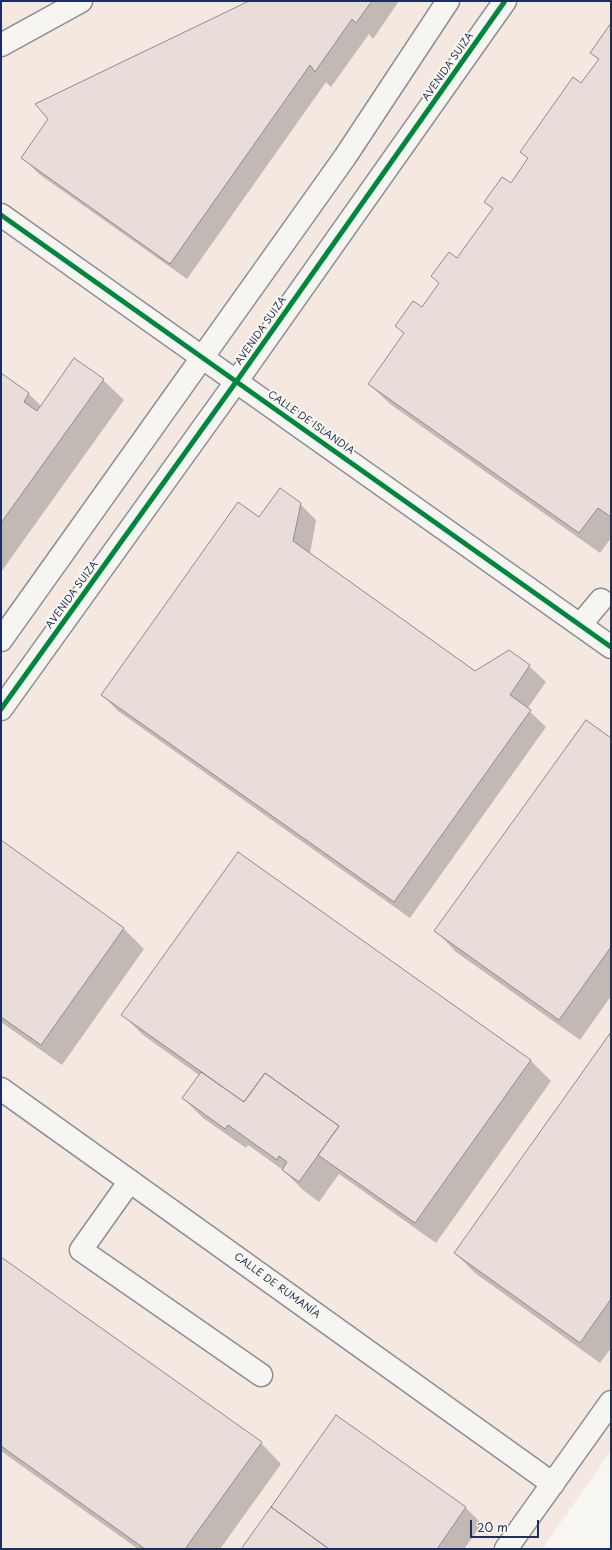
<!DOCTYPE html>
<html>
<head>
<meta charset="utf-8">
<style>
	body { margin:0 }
	#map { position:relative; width:612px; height:1550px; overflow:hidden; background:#f8f6f0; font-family:"Playpen Sans",sans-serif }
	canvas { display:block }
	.frame { position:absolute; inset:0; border:2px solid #1b2f5e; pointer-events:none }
	.scale { position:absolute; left:470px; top:1520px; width:69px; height:18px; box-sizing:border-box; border:2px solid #1b2f5e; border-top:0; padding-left:5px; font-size:12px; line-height:14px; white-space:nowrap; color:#1b2f5e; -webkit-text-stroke:3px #fbf7ec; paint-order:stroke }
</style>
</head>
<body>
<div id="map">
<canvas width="612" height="1550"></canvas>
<div class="frame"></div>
<div class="scale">20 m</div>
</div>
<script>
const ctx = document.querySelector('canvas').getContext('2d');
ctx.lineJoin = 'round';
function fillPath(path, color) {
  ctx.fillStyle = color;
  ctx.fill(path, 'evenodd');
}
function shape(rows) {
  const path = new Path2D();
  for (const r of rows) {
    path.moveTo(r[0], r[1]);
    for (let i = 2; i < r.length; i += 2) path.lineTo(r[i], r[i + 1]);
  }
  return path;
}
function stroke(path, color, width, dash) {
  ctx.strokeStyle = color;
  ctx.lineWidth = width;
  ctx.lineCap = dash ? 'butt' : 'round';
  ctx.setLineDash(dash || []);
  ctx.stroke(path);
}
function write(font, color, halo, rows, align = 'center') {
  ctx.font = font + ' "Playpen Sans",sans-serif';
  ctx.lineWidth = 4;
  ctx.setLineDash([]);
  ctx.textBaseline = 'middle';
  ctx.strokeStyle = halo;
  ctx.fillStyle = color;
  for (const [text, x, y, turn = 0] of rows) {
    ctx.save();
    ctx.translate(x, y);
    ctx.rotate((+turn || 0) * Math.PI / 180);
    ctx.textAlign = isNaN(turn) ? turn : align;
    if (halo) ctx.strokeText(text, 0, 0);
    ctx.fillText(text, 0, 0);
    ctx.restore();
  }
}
const built = shape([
	[1,1,611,1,611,1451,542,1549,1,1549]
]);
const shadow = shape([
	[251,1,399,1,373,39,369,34,331,87,326,82,187,279,39,174,22,157],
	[611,25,611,538,600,553,390,404,369,384,404,334,397,326,422,309,440,284,432,276,457,259,493,209,485,202,511,184,529,159,521,152,581,85,599,60,591,52],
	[1,374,29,394,41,406,103,380,124,400,1,572],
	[300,504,316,520,310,554,475,672,509,652,529,666,546,682,527,709,546,727,410,918,118,711,102,695,259,518],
	[611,740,611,996,580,1040,456,952,436,931],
	[1,841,124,929,144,949,62,1065,1,1022],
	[238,853,531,1061,551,1081,436,1243,339,1174,319,1202,303,1190,283,1170,248,1145,246,1148,203,1118,183,1098,199,1075,143,1035,123,1015],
	[611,1034,611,1348,600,1363,475,1273,455,1253],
	[1,1258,261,1443,281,1464,220,1549,138,1549,1,1451],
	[336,1417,466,1508,482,1524,464,1549,242,1549]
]);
const building = shape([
	[249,1,372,1,356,23,352,19,315,72,310,65,170,264,21,158,48,119,35,104,249,1],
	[611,23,611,517,598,508,579,533,368,384,404,333,395,326,413,301,422,307,439,283,431,276,449,252,457,258,493,208,484,202,502,177,511,183,528,158,520,152,573,77,581,83,599,59,590,53,611,23],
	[74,358,104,379,1,523,1,373,29,393,24,402,37,411,74,358],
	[280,488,301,503,293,541,475,671,509,650,530,665,510,695,531,710,394,902,101,695,238,502,259,517,280,488],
	[586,720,611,738,611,947,559,1020,434,931,586,720],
	[1,840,124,928,41,1045,1,1017,1,840],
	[238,852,531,1060,415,1223,318,1155,339,1126,265,1073,244,1102,121,1015,238,852],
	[611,1032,611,1299,580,1343,454,1253,611,1032],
	[201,1072,244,1102,265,1073,339,1126,299,1182,282,1170,287,1162,279,1156,277,1160,228,1125,225,1129,182,1098,201,1072],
	[1,1257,262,1442,185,1549,145,1549,1,1446,1,1257],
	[336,1415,466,1507,437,1549,329,1549,271,1507,336,1415],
	[271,1507,329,1549,241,1549,271,1507]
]);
const minor = shape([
	[1,45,81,1],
	[1,215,611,647],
	[580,625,601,600],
	[1,640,345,157,448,1],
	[1,709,236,382,505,1],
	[1,1089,553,1484],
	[130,1181,81,1250,261,1375],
	[506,1549,611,1402]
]);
const cycleway = shape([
	[1,215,611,647],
	[1,709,236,382,505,1]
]);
const streetNames = [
	["AVENIDA SUIZA",448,67,-55],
	["AVENIDA SUIZA",261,331,-55],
	["CALLE DE ISLANDIA",311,423,35],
	["AVENIDA SUIZA",72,595,-54],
	["CALLE DE RUMANÍA",277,1286,36]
];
fillPath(built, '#f4e8e1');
fillPath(shadow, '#0003');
fillPath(building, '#e9dcd9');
stroke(building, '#8b8e94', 1);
stroke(minor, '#8b8e94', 25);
stroke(minor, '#f6f5f1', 22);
stroke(cycleway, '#00873e', 5);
write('10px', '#1b2f5e', '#fbf7ec', streetNames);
</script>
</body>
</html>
